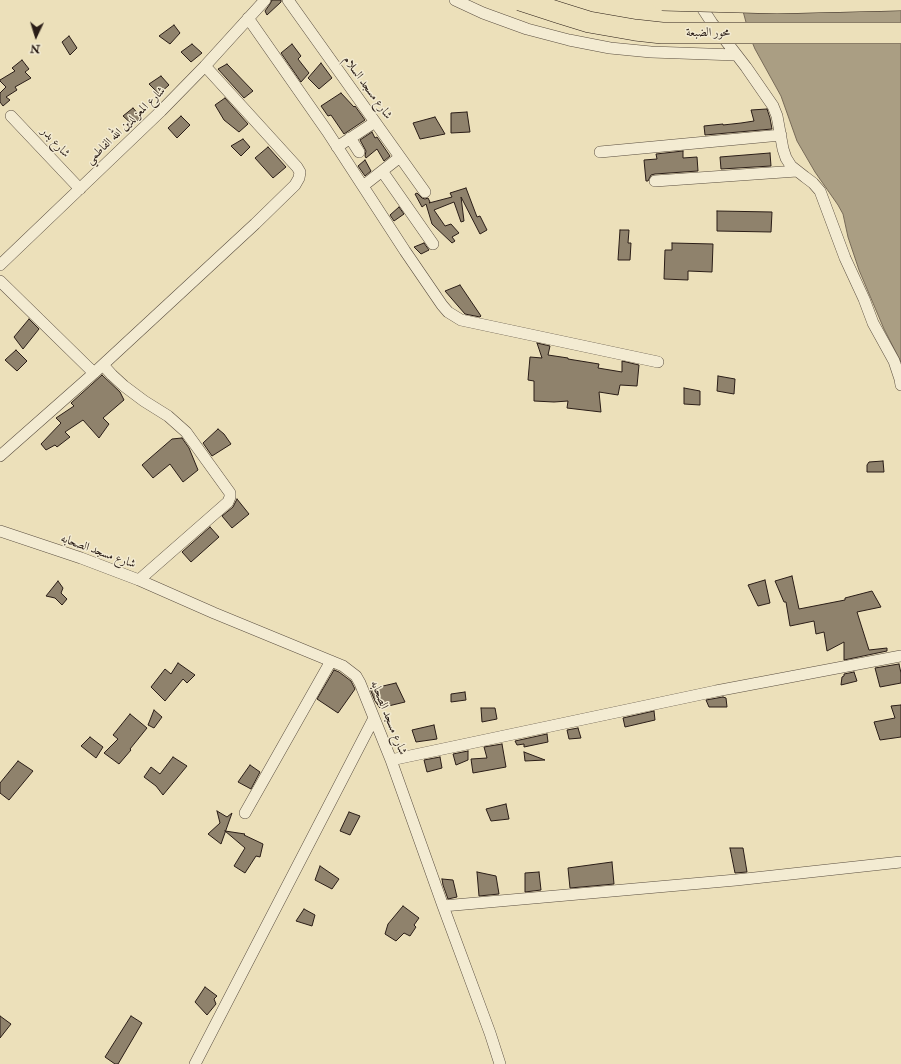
<!DOCTYPE html>
<html>
<head>
<meta charset="utf-8">
<style>
	body { margin:0 }
	#map { position:relative; width:901px; height:1064px; overflow:hidden; background:#ece0ba; font-family:"IM FELL Double Pica",serif }
	canvas { display:block }
	.north { position:absolute; left:16px; top:16px; width:40px; height:40px; -webkit-text-stroke:3px #f3ebd2; paint-order:stroke; rotate:184deg; font-size:11px; font-weight:700; line-height:16px; text-align:center; color:#2a1d17 }
	.north::after { content:''; display:block; margin:auto; width:14px; height:18px; background:#2a1d17; clip-path:polygon(50% 0,100% 100%,50% 72%,0 100%) }
</style>
</head>
<body>
<div id="map">
<canvas width="901" height="1064"></canvas>
<div class="north">N</div>
</div>
<script>
const ctx = document.querySelector('canvas').getContext('2d');
ctx.lineJoin = 'round';
function fillPath(path, color) {
  ctx.fillStyle = color;
  ctx.fill(path, 'evenodd');
}
function shape(rows) {
  const path = new Path2D();
  for (const r of rows) {
    path.moveTo(r[0], r[1]);
    for (let i = 2; i < r.length; i += 2) path.lineTo(r[i], r[i + 1]);
  }
  return path;
}
function stroke(path, color, width, dash) {
  ctx.strokeStyle = color;
  ctx.lineWidth = width;
  ctx.lineCap = dash ? 'butt' : 'round';
  ctx.setLineDash(dash || []);
  ctx.stroke(path);
}
function write(font, color, halo, rows, align = 'center') {
  ctx.font = font + ' "IM FELL Double Pica",Amiri,serif';
  ctx.lineWidth = 3;
  ctx.setLineDash([]);
  ctx.textBaseline = 'middle';
  ctx.strokeStyle = halo;
  ctx.fillStyle = color;
  for (const [text, x, y, turn = 0] of rows) {
    ctx.save();
    ctx.translate(x, y);
    ctx.rotate((+turn || 0) * Math.PI / 180);
    ctx.textAlign = isNaN(turn) ? turn : align;
    if (halo) ctx.strokeText(text, 0, 0);
    ctx.fillText(text, 0, 0);
    ctx.restore();
  }
}
const water = shape([
	[740,0,901,0,901,362,884,329,859,270,848,237,843,214,838,205,815,172,797,141,781,96,755,49,750,37,740,0]
]);
const building = shape([
	[272,0,281,0,281,2,267,15,265,11,270,4,272,0],
	[174,25,180,33,170,44,159,36,174,25],
	[69,36,77,48,70,55,62,42,69,36],
	[192,44,202,53,191,62,181,52,192,44],
	[292,44,301,56,298,59,309,73,301,82,281,53,292,44],
	[22,60,29,69,25,72,31,78,15,87,17,90,6,97,10,100,3,106,0,102,0,93,6,87,0,81,0,80,15,71,12,68,22,60],
	[321,63,332,78,319,89,308,78,321,63],
	[227,64,253,91,244,98,218,69,227,64],
	[161,76,169,85,159,94,149,84,161,76],
	[341,93,354,107,355,106,365,120,344,134,331,115,328,116,321,106,341,93],
	[225,98,248,124,239,132,224,120,215,105,225,98],
	[133,108,141,117,133,125,123,116,133,108],
	[767,109,770,118,772,129,705,135,704,126,723,124,723,125,741,123,754,121,751,110,767,109],
	[467,112,470,132,451,133,451,113,467,112],
	[181,116,190,125,177,138,168,128,181,116],
	[435,117,445,134,420,139,413,123,435,117],
	[372,132,375,138,377,137,390,156,384,161,377,149,366,158,365,156,366,151,360,140,372,132],
	[243,139,250,147,241,156,231,146,243,139],
	[268,147,286,167,273,178,255,158,268,147],
	[683,151,683,158,697,157,698,171,655,174,651,175,648,181,646,181,644,160,657,159,656,154,683,151],
	[770,153,771,166,721,169,720,157,770,153],
	[365,160,371,171,365,176,358,166,365,160],
	[466,188,477,217,480,216,487,230,480,234,461,197,464,221,461,222,454,202,434,210,445,226,451,224,459,233,452,237,455,241,452,243,432,224,426,204,422,207,415,194,417,193,422,198,425,199,428,198,430,202,429,203,452,197,450,193,466,188],
	[399,207,404,214,394,221,390,215,399,207],
	[717,211,772,212,771,232,717,231,717,211],
	[620,230,629,230,628,243,631,243,630,260,618,260,620,230],
	[424,243,429,250,421,254,414,247,424,243],
	[672,243,713,244,712,272,688,271,688,280,664,279,665,250,672,250,672,243],
	[460,285,481,316,480,317,465,314,445,291,460,285],
	[29,319,39,329,23,349,14,337,29,319],
	[537,343,550,346,548,355,568,358,568,359,599,364,598,368,622,372,622,361,639,365,637,386,620,385,618,395,599,392,601,412,567,408,568,401,554,402,534,401,534,381,528,380,530,357,542,358,537,343],
	[16,350,27,361,17,371,5,360,16,350],
	[102,375,120,392,124,400,103,418,109,424,99,438,83,420,65,432,70,437,57,447,55,445,46,450,41,444,61,423,56,418,74,406,71,403,102,375],
	[718,376,735,379,734,394,717,391,718,376],
	[684,388,700,391,700,405,684,404,684,388],
	[218,429,224,434,231,444,212,456,203,443,218,429],
	[182,438,189,448,198,470,183,482,170,464,153,478,142,465,172,439,182,438],
	[883,461,884,472,867,472,867,465,869,462,883,461],
	[237,499,249,514,232,528,222,516,233,507,237,499],
	[210,527,219,537,191,562,182,552,210,527],
	[792,576,799,609,845,600,845,598,872,591,881,607,857,612,869,650,887,648,887,651,844,660,844,642,827,651,824,632,816,634,814,621,790,626,786,602,784,602,775,581,792,576],
	[765,580,770,603,758,606,748,585,765,580],
	[58,581,63,588,61,593,67,599,62,605,55,598,46,596,58,581],
	[178,663,195,675,187,683,183,679,165,701,151,687,165,669,171,674,178,663],
	[899,664,901,673,901,683,880,687,875,668,899,664],
	[334,670,339,672,351,681,355,689,338,713,317,699,334,670],
	[854,672,857,681,841,685,842,677,844,676,844,674,854,672],
	[396,683,405,702,380,708,375,701,370,689,396,683],
	[465,692,466,700,451,702,451,694,465,692],
	[723,697,726,698,727,707,709,707,706,700,723,697],
	[901,705,901,737,880,740,874,722,895,718,891,706,901,705],
	[481,708,495,708,497,719,482,722,481,708],
	[154,710,162,717,154,728,148,725,154,710],
	[654,711,655,720,625,727,623,718,654,711],
	[130,714,147,728,130,749,131,750,119,764,104,753,118,739,113,735,130,714],
	[434,725,437,739,416,742,412,730,434,725],
	[578,728,581,738,569,739,567,730,578,728],
	[547,734,548,742,524,747,524,744,517,745,515,741,547,734],
	[90,737,103,747,96,758,81,746,90,737],
	[502,744,506,767,473,773,471,759,487,758,484,747,502,744],
	[468,751,468,760,456,765,453,754,468,751],
	[524,752,545,760,525,761,524,752],
	[173,757,187,766,163,795,156,786,144,777,151,767,160,774,173,757],
	[440,757,442,768,427,772,424,760,440,757],
	[18,761,33,771,9,800,0,793,0,783,18,761],
	[250,765,260,772,251,789,238,782,250,765],
	[506,804,509,819,491,821,486,809,506,804],
	[217,811,227,817,232,813,221,844,208,834,220,823,217,811],
	[349,812,360,816,350,835,340,831,349,812],
	[225,831,245,834,244,835,263,844,260,857,256,856,245,873,234,866,245,848,225,831],
	[730,848,743,848,747,872,735,873,730,848],
	[612,862,614,884,570,888,568,868,612,862],
	[320,866,339,879,332,889,315,880,320,866],
	[477,872,496,876,499,894,479,896,477,872],
	[539,872,541,890,525,892,525,873,539,872],
	[442,879,453,880,457,897,448,899,443,885,442,879],
	[403,906,419,918,414,925,416,927,410,936,404,933,396,941,385,934,388,924,403,906],
	[304,909,315,915,312,926,296,921,304,909],
	[205,987,217,996,214,999,216,1004,207,1015,195,1002,205,987],
	[0,1016,11,1024,0,1038,0,1016],
	[131,1016,142,1023,118,1064,115,1064,105,1057,131,1016]
]);
const street = shape([
	[288,0,425,192],
	[455,0,483,13,527,29,569,40,610,48,651,52,736,55],
	[697,0,712,23,746,67,773,106,777,116,783,149,786,158,791,166,805,177,813,183,820,191,845,258,864,299,873,323,894,361,900,379,901,385],
	[248,18,327,131,405,251,442,305,448,312,461,320,658,362],
	[11,116,80,189],
	[350,138,359,152],
	[337,147,375,122],
	[600,152,781,135],
	[382,171,433,244],
	[655,181,797,171],
	[363,186,400,157],
	[0,265,161,111,205,66,265,0],
	[0,281,94,373],
	[103,365,112,375,124,386,144,401,168,416,186,432,230,493,230,497,228,502,139,580],
	[0,456,94,373,255,224,295,185,299,178,300,172,297,167,205,66],
	[0,531,81,558,139,580,214,613,343,666,356,676,360,683,391,760,443,906,490,1033,500,1064],
	[391,760,716,691,901,656],
	[245,813,331,661],
	[443,906,736,880,901,862],
	[195,1064,374,718]
]);
const highwayBridge = shape([
	[520,0,560,13,589,22,635,30,662,33,901,33],
	[662,0,777,3,901,0]
]);
const streetNames = [
	["محور الضبعة",708,33],
	["شارع مسجد السلام",367,88,54],
	["شارع المعز لدين الله الفاطمي",126,126,-44],
	["شارع بدر",55,143,47],
	["شارع مسجد الصحابه",98,552,20],
	["شارع مسجد الصحابه",388,718,68]
];
fillPath(water, '#aa9e83');
stroke(water, '#776a58', 1);
fillPath(building, '#8f826c');
stroke(building, '#2a1d17', 1);
stroke(street, '#5a4e40', 12);
stroke(street, '#f3ebd2', 11);
stroke(highwayBridge, '#2a1d17', 22, []);
stroke(highwayBridge, '#ece0ba', 21);
write('12px', '#2a1d17', '#f3ebd2', streetNames);
</script>
</body>
</html>
